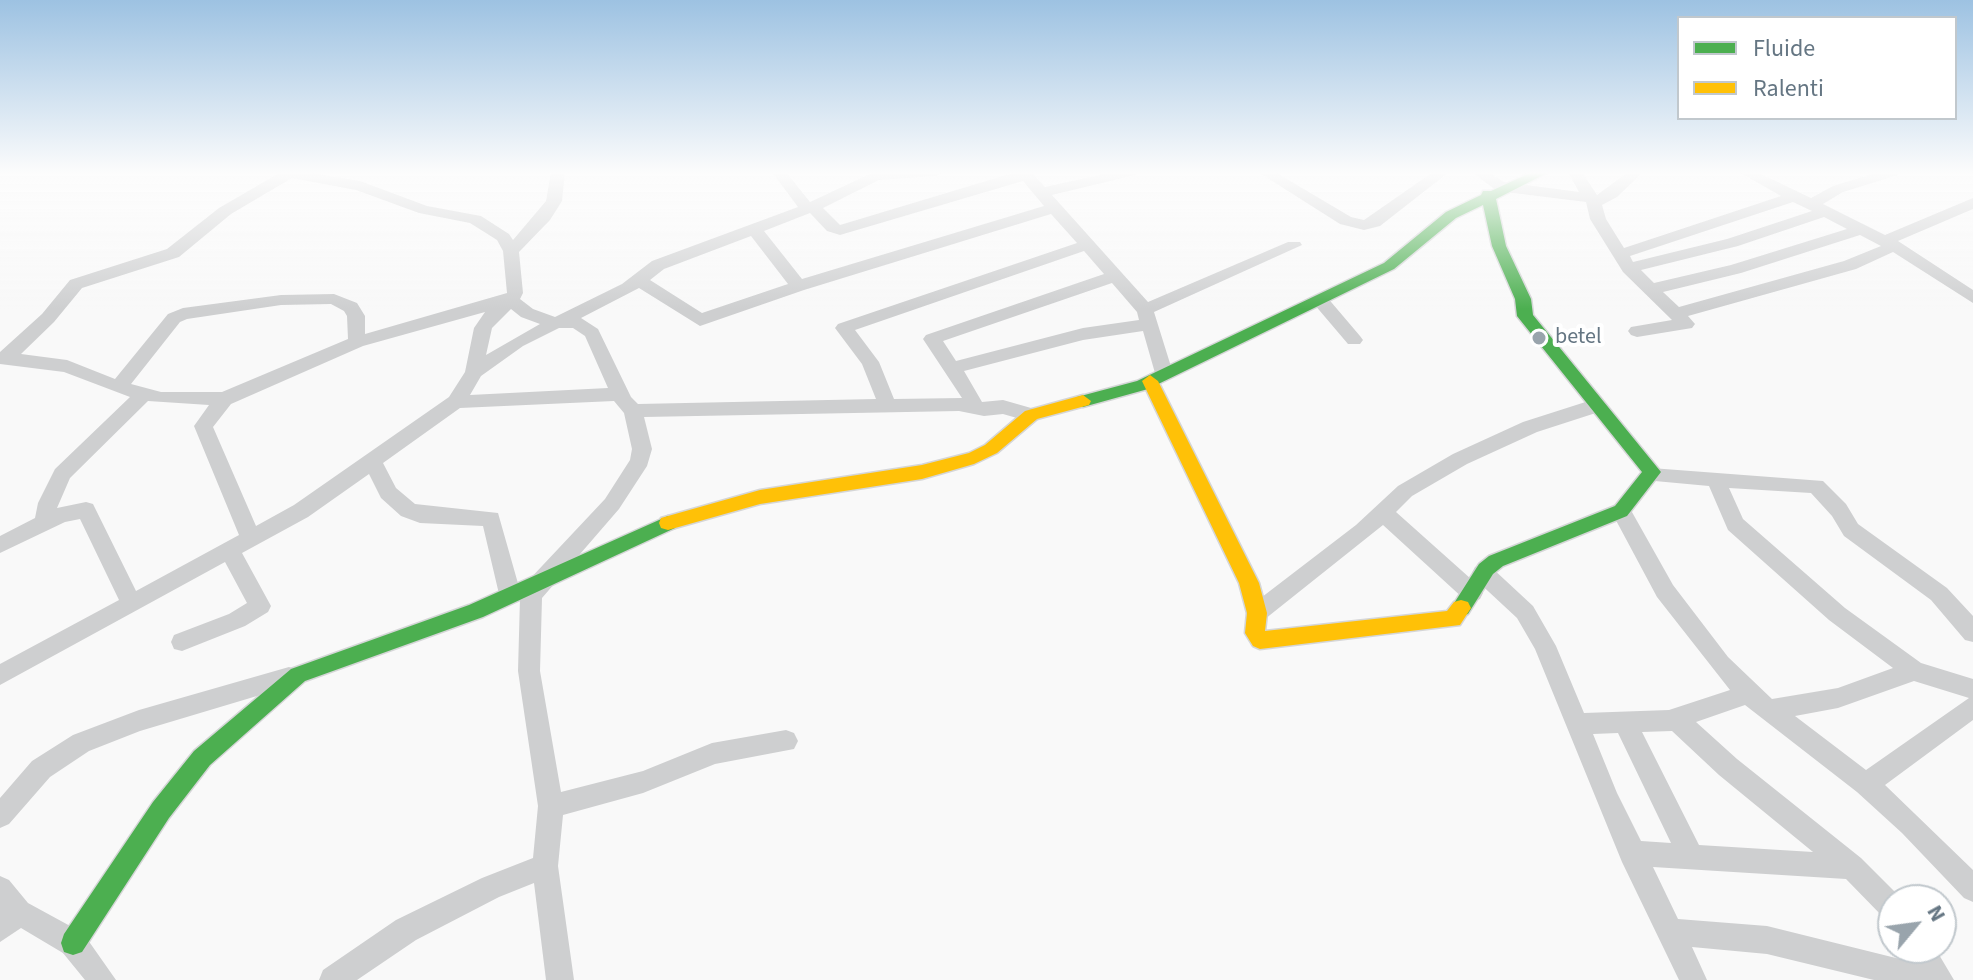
<!DOCTYPE html>
<html>
<head>
<meta charset="utf-8">
<style>
	body { margin:0 }
	#map { position:relative; width:1973px; height:980px; overflow:hidden; background:#f9f9f9; font-family:"Source Sans 3",sans-serif }
	canvas { display:block }
	.legend { position:absolute; left:1677px; top:16px; width:280px; height:104px; box-sizing:border-box; background:#fff; border:2px solid #c1c8cd; margin:0; padding:10px 14px; list-style:none; font-size:24px; color:#657683 }
	.legend li { display:flex; align-items:center; gap:16px; height:40px }
	.legend b { width:40px; border:2px solid #c1c8cd }
	.north { position:absolute; left:1877px; top:884px; width:80px; height:80px; box-sizing:border-box; background:#fff; border:2px solid #c1c8cd; border-radius:50%; rotate:61deg; font-size:22px; font-weight:700; line-height:32px; text-align:center; color:#657683 }
	.north::after { content:''; display:block; margin:auto; width:28px; height:36px; background:#99a4ac; clip-path:polygon(50% 0,100% 100%,50% 72%,0 100%) }
</style>
</head>
<body>
<div id="map">
<canvas width="1973" height="980"></canvas>
<ul class="legend">
<li><b style="height:10px;background:#4caf50"></b>Fluide</li>
<li><b style="height:10px;background:#ffc107"></b>Ralenti</li>
</ul>
<div class="north">N</div>
</div>
<script>
const ctx = document.querySelector('canvas').getContext('2d');
ctx.lineJoin = 'round';
function shape(rows) {
  const path = new Path2D();
  for (const r of rows) {
    path.moveTo(r[0], r[1]);
    for (let i = 2; i < r.length; i += 2) path.lineTo(r[i], r[i + 1]);
  }
  return path;
}
function stroke(path, color, width, dash) {
  ctx.strokeStyle = color;
  ctx.lineWidth = width;
  ctx.lineCap = dash ? 'butt' : 'round';
  ctx.setLineDash(dash || []);
  ctx.stroke(path);
}
function fillPath(path, color) {
  ctx.fillStyle = color;
  ctx.fill(path, 'evenodd');
}
function write(font, color, halo, rows, align = 'center') {
  ctx.font = font + ' "Source Sans 3",sans-serif';
  ctx.lineWidth = 8;
  ctx.setLineDash([]);
  ctx.textBaseline = 'middle';
  ctx.strokeStyle = halo;
  ctx.fillStyle = color;
  for (const [text, x, y, turn = 0] of rows) {
    ctx.save();
    ctx.translate(x, y);
    ctx.rotate((+turn || 0) * Math.PI / 180);
    ctx.textAlign = isNaN(turn) ? turn : align;
    if (halo) ctx.strokeText(text, 0, 0);
    ctx.fillText(text, 0, 0);
    ctx.restore();
  }
}
const street = shape([
	[281,172,306,172,360,181,427,206,481,216,509,234,513,240,546,201,551,172,565,172,562,201,550,220,519,252,523,293,520,299,533,309,555,317,622,284,652,261,798,207,772,172,786,172,810,202,874,172,943,172,936,176,879,180,823,208,840,225,1016,172,1031,172,1045,187,1113,172,1137,172,1135,175,1052,195,1148,302,1288,242,1300,242,1302,245,1154,312,1173,373,1170,377,1158,377,1155,373,1143,331,1083,340,964,371,982,402,1003,400,1038,410,1040,415,1038,420,1031,422,1003,414,984,416,959,411,644,417,652,449,647,466,619,509,542,598,540,671,561,792,643,771,712,743,786,730,794,733,798,741,794,749,715,764,643,793,563,815,558,866,574,980,546,980,534,883,499,897,416,940,357,980,319,980,323,970,396,920,482,878,533,858,538,806,518,671,520,598,527,582,605,499,630,460,632,449,624,413,614,401,460,408,383,463,396,488,415,504,498,513,521,594,518,600,510,603,502,600,499,594,483,526,420,523,401,516,381,498,369,474,308,517,242,553,271,606,268,612,245,626,182,651,174,649,171,642,174,635,229,614,247,603,225,562,0,685,0,664,119,600,80,519,65,522,0,553,0,536,35,518,38,503,55,469,130,397,64,372,0,364,0,352,42,314,70,280,167,249,219,208,281,172],
	[292,178,356,190,419,213,470,223,497,240,503,251,507,293,365,334,365,316,357,303,334,294,281,295,183,308,168,314,115,379,67,360,21,354,54,322,82,288,179,257,231,214,292,178],
	[1023,181,1044,206,802,279,764,231,810,213,827,231,840,235,1023,181],
	[1051,214,1077,243,838,324,835,328,862,364,876,399,638,404,631,397,598,329,581,318,639,288,700,326,804,290,1051,214],
	[751,236,788,284,702,313,650,280,664,269,751,236],
	[1084,251,1104,274,926,335,923,339,962,398,894,399,879,362,855,330,1084,251],
	[1112,283,1137,312,1139,320,1083,328,956,361,943,341,1112,283],
	[331,304,344,311,347,316,348,339,222,392,161,392,131,384,180,322,187,319,281,305,331,304],
	[511,309,521,317,540,324,486,355,492,328,511,309],
	[485,312,474,328,465,372,449,397,294,505,256,526,213,427,231,404,363,346,485,312],
	[559,328,573,328,585,336,608,388,470,395,481,376,523,346,559,328],
	[148,401,209,405,194,426,239,535,136,591,93,504,86,502,57,508,70,478,148,401],
	[1258,172,1275,172,1351,217,1364,220,1433,172,1449,172,1380,226,1364,230,1340,224,1258,172],
	[1472,172,1488,172,1504,182,1579,192,1568,172,1582,172,1597,195,1628,172,1643,172,1617,197,1602,205,1606,219,1624,248,1781,196,1739,172,1757,172,1811,198,1833,186,1879,172,1900,172,1898,175,1843,192,1823,204,1885,235,1973,198,1973,209,1898,241,1973,290,1973,303,1893,252,1856,269,1688,316,1695,324,1692,328,1637,337,1631,335,1628,331,1631,327,1672,320,1623,272,1590,219,1586,202,1497,191,1472,172],
	[1793,202,1812,211,1727,239,1633,262,1630,256,1793,202],
	[1824,217,1847,229,1731,265,1654,283,1641,270,1738,246,1824,217],
	[1860,235,1881,246,1844,261,1679,307,1663,292,1741,273,1860,235],
	[1320,295,1326,296,1360,336,1363,340,1360,344,1348,344,1314,304,1312,300,1320,295],
	[1598,398,1607,405,1605,410,1537,432,1467,464,1412,496,1396,512,1480,587,1483,593,1480,599,1472,602,1464,599,1383,525,1265,619,1257,622,1249,619,1246,613,1249,607,1356,525,1398,486,1453,454,1523,422,1598,398],
	[1651,468,1823,481,1846,504,1858,524,1947,588,1973,616,1973,642,1965,640,1931,600,1844,536,1832,516,1811,493,1729,488,1743,519,1845,608,1921,663,1973,679,1973,720,1885,785,1973,870,1973,902,1964,898,1902,833,1857,792,1745,705,1696,722,1737,759,1861,858,1903,900,1893,900,1893,922,1884,918,1846,879,1653,867,1678,919,1767,926,1912,962,1905,948,1935,948,1954,980,1874,980,1767,954,1692,947,1707,980,1679,980,1622,862,1535,649,1517,618,1475,579,1472,573,1475,567,1483,564,1491,567,1533,606,1556,646,1584,713,1669,710,1730,690,1657,597,1611,511,1614,505,1621,503,1628,505,1673,585,1728,657,1772,699,1838,688,1893,668,1829,620,1728,530,1709,486,1644,480,1641,475,1644,470,1651,468],
	[1914,681,1969,698,1866,770,1795,716,1838,708,1914,681],
	[1672,731,1719,775,1813,852,1699,845,1642,732,1672,731],
	[1618,733,1671,843,1641,841,1617,793,1593,734,1618,733],
	[289,667,297,670,300,677,297,684,140,731,89,751,50,777,9,824,0,828,0,798,32,761,73,735,139,710,289,667],
	[0,876,9,880,28,903,83,933,116,980,85,980,63,953,21,928,0,942,0,876]
]);
const fast = shape([
	[1532,172,1549,172,1496,199,1506,246,1531,299,1533,315,1661,472,1627,516,1503,566,1493,574,1468,614,1461,616,1454,614,1451,608,1479,564,1489,556,1615,506,1642,472,1517,316,1515,299,1492,246,1483,205,1456,218,1394,269,1148,389,1083,407,1075,401,1077,397,1137,381,1384,263,1446,212,1481,195,1483,191,1491,191,1532,172],
	[668,516,675,518,677,523,675,528,483,617,305,681,210,765,169,818,82,952,73,955,64,952,61,943,64,934,153,802,194,751,291,669,469,605,668,516]
]);
const slow = shape([
	[1150,375,1158,381,1259,583,1267,613,1265,631,1447,611,1454,602,1461,600,1468,602,1471,608,1460,625,1260,649,1253,646,1245,633,1247,613,1239,583,1142,381,1150,375],
	[1083,395,1091,401,1089,405,1037,419,997,453,974,464,922,479,760,504,668,530,661,528,659,523,661,518,760,490,922,465,969,453,985,445,1025,411,1083,395]
]);
const markers = [
	[1539,338,8,"#99a4ac"]
];
const poiNames = [
	["betel",1555,338]
];
stroke(fast, '#d5d6d7', 3);
stroke(slow, '#d5d6d7', 3);
fillPath(street, '#cecfd0');
fillPath(fast, '#4caf50');
fillPath(slow, '#ffc107');
const sky = ctx.createLinearGradient(0, 0, 0, 309);
sky.addColorStop(0, '#9dc2e2');
sky.addColorStop(0.56, '#fcfcfc');
sky.addColorStop(1, '#fcfcfc00');
ctx.fillStyle = sky;
ctx.fillRect(0, 0, 1973, 309);
for (const [x, y, r, color] of markers) {
  const dot = new Path2D();
  dot.arc(x, y, r, 0, 2 * Math.PI);
  ctx.fillStyle = color;
  ctx.fill(dot);
  stroke(dot, '#fff', 3);
}
write('22px', '#657683', '#fff', poiNames, 'left');
</script>
</body>
</html>
